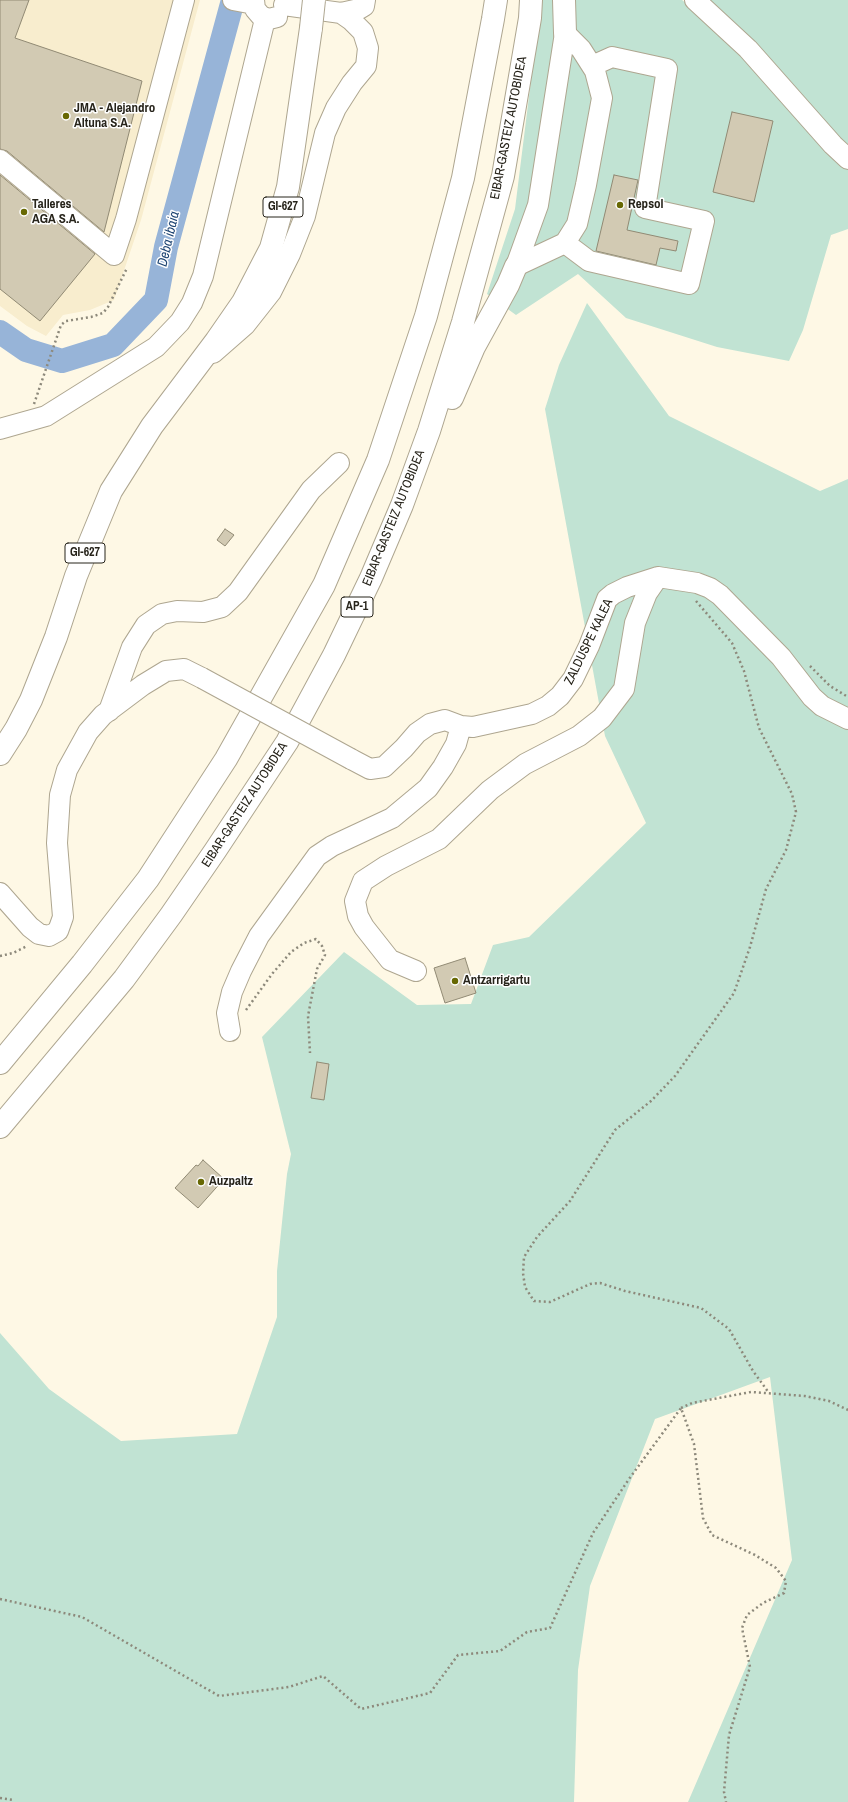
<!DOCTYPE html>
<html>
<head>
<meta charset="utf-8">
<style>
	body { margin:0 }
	canvas { display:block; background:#fef8e5 }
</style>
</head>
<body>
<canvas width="848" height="1802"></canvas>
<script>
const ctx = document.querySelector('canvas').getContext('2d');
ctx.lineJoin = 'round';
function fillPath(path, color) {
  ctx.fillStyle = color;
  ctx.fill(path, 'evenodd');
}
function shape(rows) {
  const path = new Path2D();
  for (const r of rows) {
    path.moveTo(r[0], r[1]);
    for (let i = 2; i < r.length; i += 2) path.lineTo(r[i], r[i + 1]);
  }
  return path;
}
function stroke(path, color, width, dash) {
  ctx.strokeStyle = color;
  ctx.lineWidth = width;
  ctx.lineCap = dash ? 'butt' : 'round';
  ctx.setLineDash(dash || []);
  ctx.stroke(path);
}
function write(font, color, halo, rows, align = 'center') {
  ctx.font = font + ' "Archivo Narrow",sans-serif';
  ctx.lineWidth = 3;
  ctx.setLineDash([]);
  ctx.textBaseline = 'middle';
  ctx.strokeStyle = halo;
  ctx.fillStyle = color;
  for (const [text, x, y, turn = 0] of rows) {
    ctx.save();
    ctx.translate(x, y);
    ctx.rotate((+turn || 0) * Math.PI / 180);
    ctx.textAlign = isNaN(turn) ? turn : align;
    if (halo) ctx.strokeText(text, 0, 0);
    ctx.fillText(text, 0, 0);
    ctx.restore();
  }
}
const built = shape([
	[0,0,200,0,141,220,114,300,90,310,63,315,46,336,27,326,0,306]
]);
const green = shape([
	[541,0,682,0,687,4,686,0,848,0,848,229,831,235,803,330,789,361,717,347,626,318,578,274,516,315,487,294,515,209],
	[587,303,669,416,820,491,848,479,848,1802,688,1802,792,1560,770,1377,655,1419,590,1586,578,1670,574,1802,0,1802,0,1333,49,1389,121,1441,237,1434,277,1317,277,1271,287,1174,291,1154,262,1037,344,952,417,1005,471,1004,493,945,529,937,646,823,605,736,545,409,559,365]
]);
const river = shape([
	[0,332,26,350,62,361,113,345,156,300,166,247,233,0]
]);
const building = shape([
	[0,0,29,0,15,38,142,81,104,232,7,151,0,149,0,0],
	[732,112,773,121,754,202,713,192,732,112],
	[0,175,95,254,40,321,0,289,0,175],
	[614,175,638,180,627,230,678,241,676,251,660,248,656,265,596,251,614,175],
	[225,529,234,535,225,546,217,540,225,529],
	[465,958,476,993,445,1003,434,968,465,958],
	[317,1062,329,1064,324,1100,311,1098,317,1062],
	[203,1160,224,1179,198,1208,175,1188,196,1165,198,1166,203,1160]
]);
const path = shape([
	[34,404,61,325,66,321,91,317,103,313,108,307,127,268],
	[696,601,732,643,744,671,759,728,792,794,796,812,786,850,766,889,750,947,734,993,675,1076,651,1101,615,1130,570,1201,537,1237,524,1257,523,1273,525,1287,534,1301,550,1302,590,1284,600,1283,625,1291,701,1308,729,1329,753,1371,769,1393],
	[810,666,830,686,848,697],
	[0,956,13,953,27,946],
	[246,1010,272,974,291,952,304,943,316,939,322,946,325,955,317,969,308,1016,310,1053],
	[681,1408,692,1403,751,1392,805,1396,829,1401,848,1410],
	[0,1599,82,1617,219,1696,289,1687,323,1676,361,1709,430,1693,458,1655,500,1651,527,1632,550,1628,593,1533,629,1479,681,1408,694,1444,703,1518,712,1535,755,1555,776,1568,786,1581,784,1593,763,1603,747,1615,742,1628,750,1667,729,1735,724,1792,726,1802],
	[0,1798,13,1800]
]);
const minor = shape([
	[233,0,254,4],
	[254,0,255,9,261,16,269,19,277,17],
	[695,0,748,49,833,145,848,159],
	[341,13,359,9,364,6,365,0],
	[0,160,114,255,126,219,184,0],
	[565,243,589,261,689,284,704,221,645,208,667,69,612,57,592,66],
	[516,266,565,243,577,224,586,185,602,98,595,71,581,49,565,33],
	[516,266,538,205,565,33],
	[213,353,245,325,271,292,290,254,305,216,325,133,336,108,352,83,366,66,368,48,363,32,351,20,341,13,284,5],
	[0,429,46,416,156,347,180,322,192,303,203,276,265,19],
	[109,711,132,647,146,625,162,614,177,611,203,612,222,607,238,592,311,490,339,463],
	[351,759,370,769,384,767,404,748,417,733,430,724,445,720,461,726,473,727,532,714,548,706,560,696,573,679,589,646,607,599,613,594,627,587,658,577,697,583,710,588,720,595,781,657,812,697,822,706,848,719],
	[0,893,30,927,39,934,49,936,58,931,63,917,57,843,60,795,67,770,88,732,103,715,143,685,166,671,184,669,202,678],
	[416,971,390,960,364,927,358,916,355,901,363,881,386,866,439,839,490,790,525,764,579,736,602,718,624,689,635,623,647,593,658,577],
	[230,1031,227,1013,232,992,241,971,259,936,317,856,332,846,392,818,428,788,443,767,456,744,461,726]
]);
const major = shape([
	[0,754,16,729,31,700,56,637,76,576,111,491,152,426,216,341,243,302,271,248,288,187,311,28]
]);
const highway = shape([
	[564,0,565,33],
	[452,398,474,347,508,285,516,266],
	[0,1063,82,964,148,879,226,759,324,585,378,460,426,316,463,178,493,19,496,0],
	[0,1127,124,979,171,915,215,851,287,742,334,655,371,578,402,505,429,431,463,322,503,176,530,18,531,0]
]);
const minorBridge = shape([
	[202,678,351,759]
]);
const majorBridge = shape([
	[311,28,314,0]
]);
const markers = [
	[66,116,4,"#676803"],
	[620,205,4,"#676803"],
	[24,212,4,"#676803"],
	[455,981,4,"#676803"],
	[201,1182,4,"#676803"]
];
const shields = [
	[283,207,40],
	[85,553,40],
	[357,607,32]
];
const shieldNames = [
	["GI-627",283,207],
	["GI-627",85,553],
	["AP-1",357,607]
];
const poiNames = [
	["JMA - Alejandro",74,109],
	["Altuna S.A.",74,124],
	["Talleres",32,205],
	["AGA S.A.",32,220],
	["Repsol",628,205],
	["Antzarrigartu",463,981],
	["Auzpaltz",209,1182]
];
const streetNames = [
	["EIBAR-GASTEIZ AUTOBIDEA",509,128,-79],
	["EIBAR-GASTEIZ AUTOBIDEA",394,518,-68],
	["ZALDUSPE KALEA",589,642,-64],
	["EIBAR-GASTEIZ AUTOBIDEA",245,805,-57]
];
const waterNames = [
	["Deba ibaia",169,239,-77]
];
fillPath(built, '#f8edce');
fillPath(green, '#c1e3d3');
stroke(river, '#97b4d8', 24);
fillPath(building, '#d2cab3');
stroke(building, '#918a74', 1);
stroke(minor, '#aea690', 22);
stroke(major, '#aea690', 24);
stroke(highway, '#aea690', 24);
stroke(path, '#8d897b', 2.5, [2, 3]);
stroke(minor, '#fff', 20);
stroke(major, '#fff', 22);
stroke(highway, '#fff', 22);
stroke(minorBridge, '#aea690', 22, []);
stroke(majorBridge, '#aea690', 24, []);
stroke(minorBridge, '#fff', 20);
stroke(majorBridge, '#fff', 22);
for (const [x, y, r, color] of markers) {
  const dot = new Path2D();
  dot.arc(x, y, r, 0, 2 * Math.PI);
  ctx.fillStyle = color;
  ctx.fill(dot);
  stroke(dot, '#fff', 1.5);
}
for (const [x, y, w] of shields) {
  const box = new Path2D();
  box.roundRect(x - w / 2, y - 10, w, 20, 3);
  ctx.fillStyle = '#fff';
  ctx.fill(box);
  stroke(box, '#27241b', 1);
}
write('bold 12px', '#27241b', null, shieldNames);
write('bold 13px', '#27241b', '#fff', poiNames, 'left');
write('13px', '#27241b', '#fff', streetNames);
write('italic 14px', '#1e4573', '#fff', waterNames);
</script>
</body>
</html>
